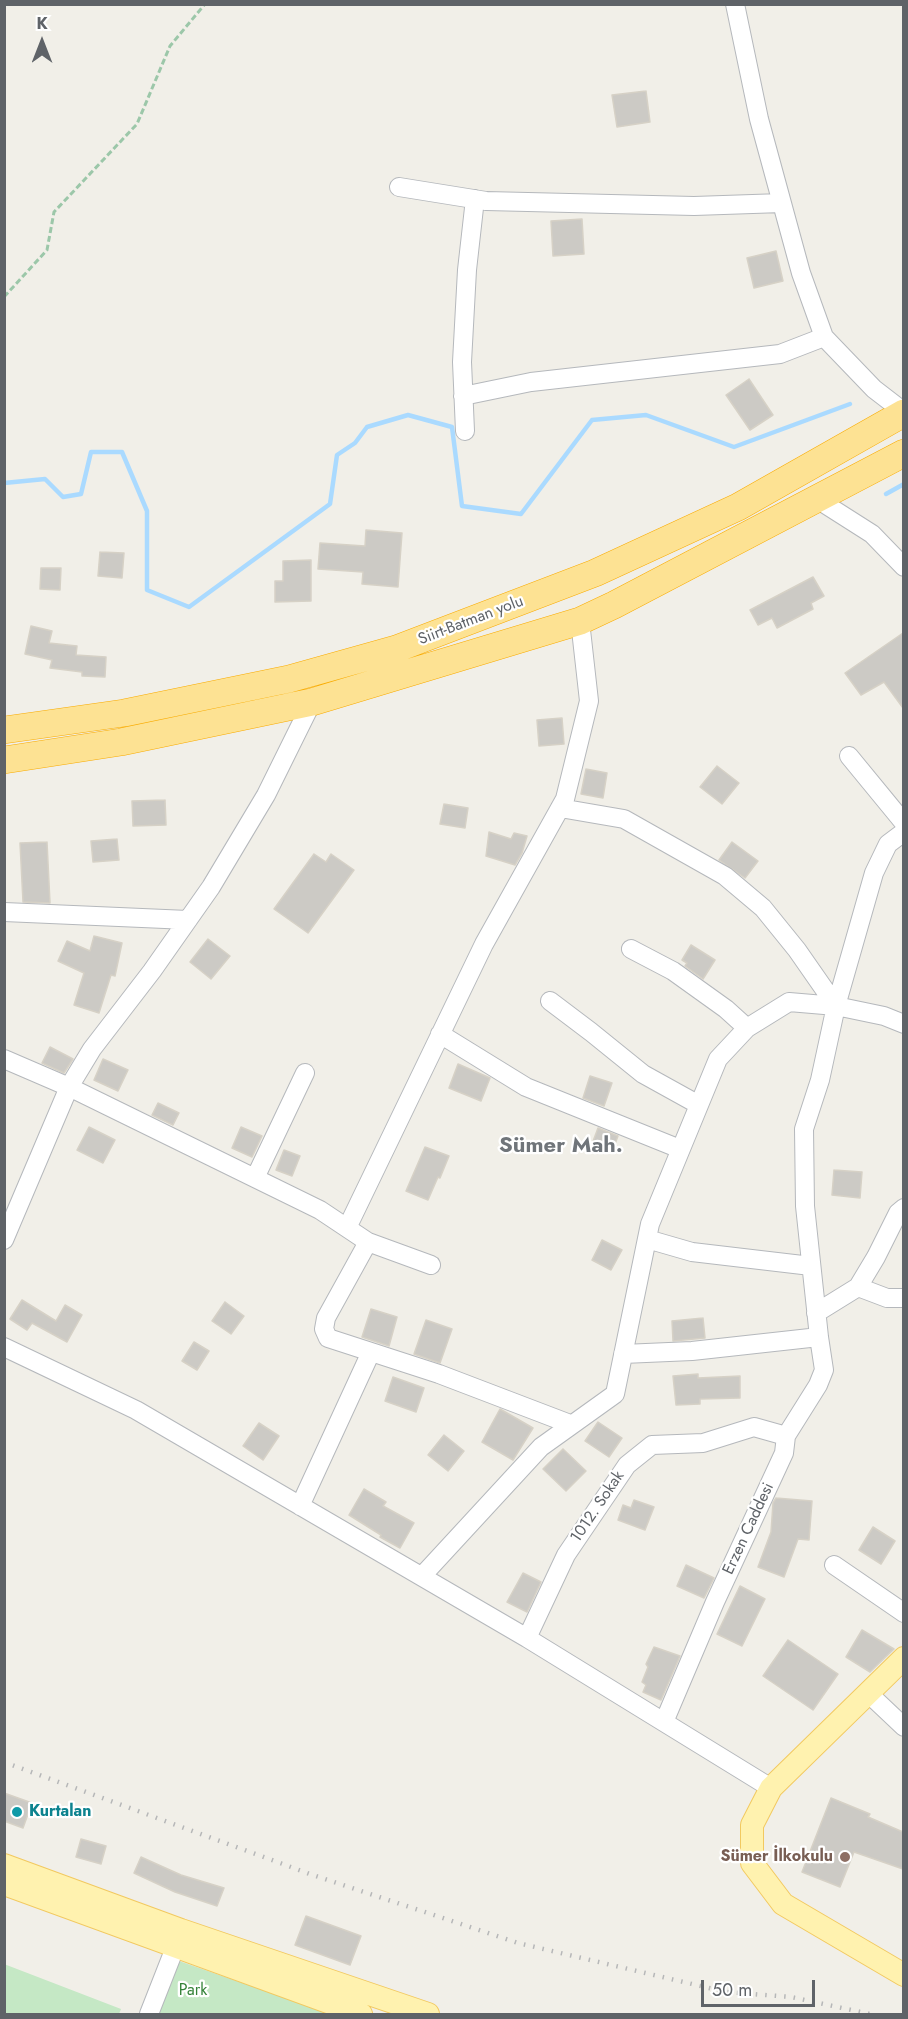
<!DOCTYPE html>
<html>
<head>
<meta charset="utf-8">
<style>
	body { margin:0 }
	#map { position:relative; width:908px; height:2019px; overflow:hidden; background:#f1efe8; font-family:Jost,sans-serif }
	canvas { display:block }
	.frame { position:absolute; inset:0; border:6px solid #5f6368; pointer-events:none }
	.north { position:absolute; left:12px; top:12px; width:60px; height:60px; -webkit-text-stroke:4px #fff; paint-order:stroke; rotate:0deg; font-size:16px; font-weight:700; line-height:24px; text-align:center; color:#5f6368 }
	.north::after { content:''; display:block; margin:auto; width:21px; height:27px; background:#5f6368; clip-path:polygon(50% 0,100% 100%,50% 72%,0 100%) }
	.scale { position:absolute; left:701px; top:1980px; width:114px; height:27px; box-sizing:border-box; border:3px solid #5f6368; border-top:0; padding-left:8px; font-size:18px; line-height:21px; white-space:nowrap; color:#5f6368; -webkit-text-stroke:4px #fff; paint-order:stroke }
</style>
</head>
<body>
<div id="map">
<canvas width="908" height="2019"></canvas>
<div class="frame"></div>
<div class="north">K</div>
<div class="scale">50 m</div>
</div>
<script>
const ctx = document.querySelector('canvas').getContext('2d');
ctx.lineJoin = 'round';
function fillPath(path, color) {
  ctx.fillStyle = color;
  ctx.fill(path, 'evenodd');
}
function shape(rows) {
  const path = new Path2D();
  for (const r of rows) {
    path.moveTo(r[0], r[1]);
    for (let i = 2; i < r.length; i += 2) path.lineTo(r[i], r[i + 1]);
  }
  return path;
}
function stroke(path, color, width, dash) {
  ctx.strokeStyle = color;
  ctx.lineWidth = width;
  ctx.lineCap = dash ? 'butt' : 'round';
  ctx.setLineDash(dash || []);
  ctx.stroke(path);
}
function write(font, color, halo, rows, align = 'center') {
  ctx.font = font + ' Jost,sans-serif';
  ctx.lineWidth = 4.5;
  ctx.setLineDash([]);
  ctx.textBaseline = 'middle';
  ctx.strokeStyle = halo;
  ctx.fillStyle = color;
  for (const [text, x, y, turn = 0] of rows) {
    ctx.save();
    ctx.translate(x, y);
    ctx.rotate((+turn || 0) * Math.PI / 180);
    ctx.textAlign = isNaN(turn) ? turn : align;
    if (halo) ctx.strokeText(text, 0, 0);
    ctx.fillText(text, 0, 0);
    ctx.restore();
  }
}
const green = shape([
	[179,1961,332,2014,159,2014],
	[4,1964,121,2009,119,2014,5,2014]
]);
const stream = shape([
	[4,483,45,479,63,497,81,494,91,452,122,452,147,511,147,590,189,607,330,504,337,455,355,443,367,427,408,415,452,427,462,506,521,514,592,420,646,415,734,447,850,404],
	[886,494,904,484]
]);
const building = shape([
	[646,91,650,122,617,127,612,95,646,91],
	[582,219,584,254,553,256,551,221,582,219],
	[776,251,783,281,754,288,747,258,776,251],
	[749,379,773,415,750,430,726,395,749,379],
	[366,530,402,533,398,587,362,584,363,572,318,569,320,543,365,546,366,530],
	[100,552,124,553,122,578,98,576,100,552],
	[311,560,311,601,275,602,275,581,283,581,283,561,311,560],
	[41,568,61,568,60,590,40,589,41,568],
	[813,577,824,596,811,603,813,609,777,628,772,618,758,625,750,610,813,577],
	[31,626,52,631,49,643,77,646,76,655,106,657,105,677,82,676,82,672,50,668,52,660,25,654,31,626],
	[903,633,903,708,884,682,861,695,845,673,903,633],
	[562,718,564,744,539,746,537,720,562,718],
	[717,766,739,783,722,804,700,787,717,766],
	[586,769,607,773,603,798,581,794,586,769],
	[165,800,166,825,133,826,132,801,165,800],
	[444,804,468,808,465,828,440,824,444,804],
	[489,832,511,839,514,833,527,836,522,853,515,865,486,856,489,832],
	[117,839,119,860,93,862,91,841,117,839],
	[47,842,50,903,23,902,20,843,47,842],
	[732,842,758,861,745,878,719,860,732,842],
	[314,854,326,862,331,854,354,870,308,933,274,909,314,854],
	[94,936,122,943,115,976,111,975,99,1013,74,1005,84,973,58,961,67,941,90,951,94,936],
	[208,939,230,956,211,979,190,962,208,939],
	[691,945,715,960,703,979,685,966,687,963,682,960,691,945],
	[50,1047,73,1059,64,1073,42,1063,50,1047],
	[103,1059,128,1070,118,1091,94,1080,103,1059],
	[458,1064,490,1078,481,1101,449,1088,458,1064],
	[590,1076,612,1083,604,1106,583,1098,590,1076],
	[158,1103,179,1113,173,1125,152,1115,158,1103],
	[89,1127,115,1140,103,1163,77,1150,89,1127],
	[241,1127,262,1136,252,1157,232,1148,241,1127],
	[598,1128,618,1136,612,1152,592,1144,598,1128],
	[425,1147,449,1156,440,1178,438,1177,428,1200,406,1191,425,1147],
	[284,1150,300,1156,292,1176,276,1170,284,1150],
	[834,1170,862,1172,860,1198,832,1195,834,1170],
	[602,1240,622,1250,611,1270,592,1260,602,1240],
	[22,1300,56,1321,65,1305,82,1315,67,1342,32,1323,27,1330,10,1319,22,1300],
	[225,1302,244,1316,231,1334,212,1321,225,1302],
	[371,1309,397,1317,389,1346,362,1337,371,1309],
	[703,1318,705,1338,673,1341,672,1321,703,1318],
	[426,1320,452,1329,440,1363,414,1354,426,1320],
	[194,1342,209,1351,197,1370,182,1361,194,1342],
	[698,1374,698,1378,740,1376,740,1398,700,1399,700,1404,676,1405,673,1376,698,1374],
	[393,1377,424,1388,416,1412,385,1401,393,1377],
	[500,1409,533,1428,513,1460,482,1442,500,1409],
	[598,1422,622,1438,609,1457,585,1441,598,1422],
	[259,1423,279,1436,263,1460,243,1446,259,1423],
	[444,1435,464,1451,448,1471,428,1455,444,1435],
	[563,1449,586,1471,566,1491,543,1469,563,1449],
	[364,1489,386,1502,383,1506,414,1523,400,1548,380,1537,381,1535,349,1515,364,1489],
	[776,1498,812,1501,809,1540,798,1539,784,1577,758,1567,771,1532,773,1503,776,1498],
	[634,1500,654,1507,645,1530,618,1520,623,1505,631,1508,634,1500],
	[873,1527,895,1541,881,1564,859,1550,873,1527],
	[686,1565,714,1578,704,1598,677,1586,686,1565],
	[523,1573,541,1582,527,1612,507,1602,523,1573],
	[740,1586,765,1599,742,1646,717,1634,740,1586],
	[862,1630,894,1649,870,1672,846,1657,862,1630],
	[788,1640,838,1674,813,1710,763,1676,788,1640],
	[654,1647,680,1656,661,1700,643,1692,646,1685,642,1682,648,1667,646,1664,654,1647],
	[4,1793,32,1803,23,1828,4,1821,4,1793],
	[831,1798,870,1814,868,1817,903,1832,903,1869,854,1852,840,1887,802,1872,831,1798],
	[81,1839,106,1846,101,1864,76,1857,81,1839],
	[141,1857,181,1875,224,1888,217,1906,175,1892,134,1873,141,1857],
	[306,1916,361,1936,350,1965,295,1945,306,1916]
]);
const path = shape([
	[4,297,47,250,54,212,137,124,170,46,205,4]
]);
const minor = shape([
	[735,4,759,119,801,273,824,337,874,389,904,412],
	[399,187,486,201,694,206,782,203],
	[463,396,531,382,780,354,824,337],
	[465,431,462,362,467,270,475,199],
	[817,499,872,534,904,567],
	[849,756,904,823],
	[560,808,624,819,725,876,763,908,797,950,836,1006],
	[4,912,188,920],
	[631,949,673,971,726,1009,747,1028],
	[550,1001,591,1032,643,1074,699,1105],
	[440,1034,526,1087,680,1149],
	[4,1059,69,1087,320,1210,368,1242,431,1265],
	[255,1178,305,1073],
	[347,1228,484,944,565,799,589,701,580,621],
	[647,1239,692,1252,811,1266],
	[4,1240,69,1087,92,1049,152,971,211,887,266,795,312,702],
	[368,1242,326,1318,324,1329,328,1338,439,1374,570,1424],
	[858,1287,887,1298,904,1298],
	[816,1313,858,1287,876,1257,898,1213,904,1208],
	[4,1347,136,1410,527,1638,771,1788],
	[623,1354,692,1351,819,1337],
	[300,1506,371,1352],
	[834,1565,904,1613],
	[422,1576,541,1447,615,1394,650,1224,718,1059,747,1028,789,1002,836,1006,884,1016,904,1024],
	[527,1638,566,1555,627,1465,652,1445,703,1443,754,1427,786,1436],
	[868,1693,904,1727],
	[664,1722,715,1602,784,1453,786,1436,818,1385,824,1370,819,1337,805,1206,804,1129,820,1080,836,1006,874,873,888,844,904,832],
	[149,2014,180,1935]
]);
const major = shape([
	[904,1658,771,1788,752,1825,752,1863,783,1904,904,1975],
	[4,1865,181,1930,428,2014],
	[4,1884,361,2014]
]);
const highway = shape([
	[4,730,124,713,289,679,396,649,595,573,738,507,904,413],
	[4,760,121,742,312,702,580,621,614,605,904,453]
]);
const rail = shape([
	[4,1762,310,1874,518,1943,726,1992,791,1997,870,2014]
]);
const markers = [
	[17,1812,6,"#0f9aa8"],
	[845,1857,6,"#8d6e63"]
];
const streetNames = [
	["Siirt-Batman yolu",471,621,-21],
	["1012. Sokak",598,1507,-56],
	["Erzen Caddesi",749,1529,-65]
];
const cultureNames = [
	["Kurtalan",29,1812]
];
const educationNames = [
	["Sümer İlkokulu",833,1857]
];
const parkNames = [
	["Park",193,1991]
];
const districtNames = [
	["Sümer Mah.",561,1147]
];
fillPath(green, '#c5e8c5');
stroke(stream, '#aadaff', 4.5);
fillPath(building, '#cccac5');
stroke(building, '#d6d1c6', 1.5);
stroke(minor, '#b5b8bc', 20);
stroke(major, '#f2c960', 24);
stroke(highway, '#f9ab00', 28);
stroke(path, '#9cc7a9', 3, [6, 3]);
stroke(minor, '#fff', 18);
stroke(major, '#fff2af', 22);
stroke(highway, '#fde293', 27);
stroke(rail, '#b6b7b8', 4.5, [1.5, 8]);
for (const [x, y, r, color] of markers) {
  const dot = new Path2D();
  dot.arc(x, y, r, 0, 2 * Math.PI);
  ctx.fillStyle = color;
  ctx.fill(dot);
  stroke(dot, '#fff', 2);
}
write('16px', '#5f6368', '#fff', streetNames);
write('bold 16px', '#0d838f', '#fff', cultureNames, 'left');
write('bold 16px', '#785e54', '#fff', educationNames, 'right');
write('16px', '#348238', '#fff', parkNames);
write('bold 22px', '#70757a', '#fff', districtNames);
</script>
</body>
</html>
